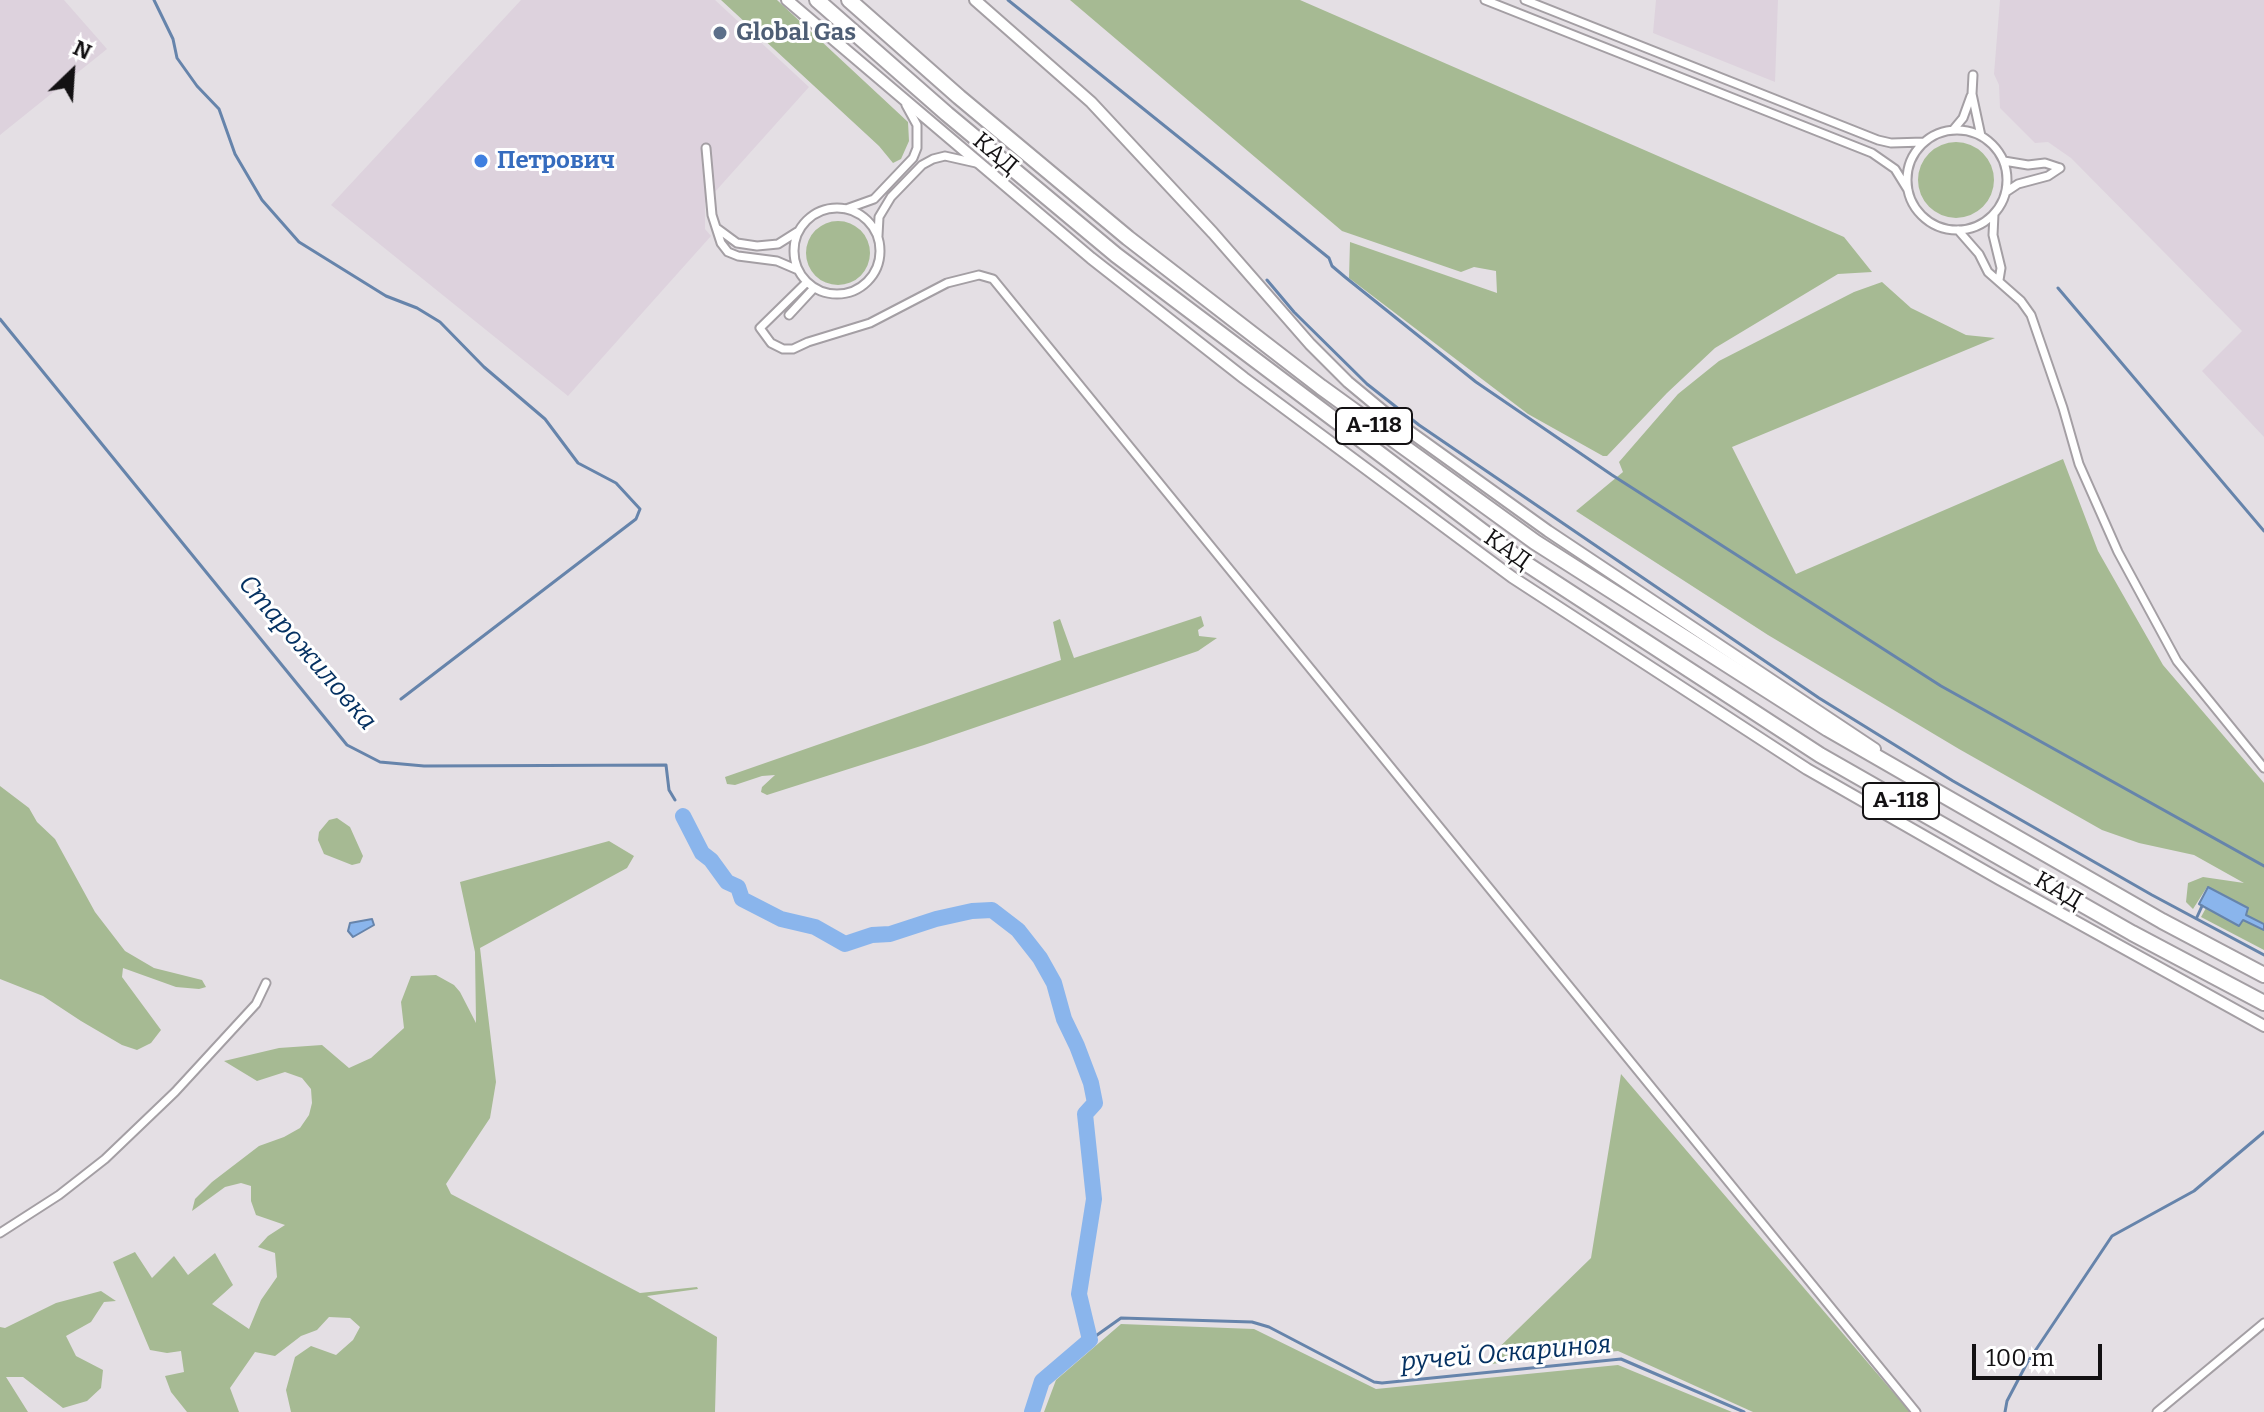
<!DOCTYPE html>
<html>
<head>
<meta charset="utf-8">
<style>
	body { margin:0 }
	#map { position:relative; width:2264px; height:1412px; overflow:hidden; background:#e4dfe4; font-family:Bitter,serif }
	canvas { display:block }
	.north { position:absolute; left:32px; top:32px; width:80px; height:80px; -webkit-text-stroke:6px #fff; paint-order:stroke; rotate:25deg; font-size:22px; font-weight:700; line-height:32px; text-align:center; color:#131113 }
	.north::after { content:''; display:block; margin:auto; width:28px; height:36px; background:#131113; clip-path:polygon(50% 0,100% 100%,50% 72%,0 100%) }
	.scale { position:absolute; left:1972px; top:1344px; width:130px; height:36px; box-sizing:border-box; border:4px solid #131113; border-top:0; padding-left:10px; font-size:24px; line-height:28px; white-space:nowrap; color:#131113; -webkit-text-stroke:6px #fff; paint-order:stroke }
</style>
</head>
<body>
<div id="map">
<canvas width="2264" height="1412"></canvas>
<div class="north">N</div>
<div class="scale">100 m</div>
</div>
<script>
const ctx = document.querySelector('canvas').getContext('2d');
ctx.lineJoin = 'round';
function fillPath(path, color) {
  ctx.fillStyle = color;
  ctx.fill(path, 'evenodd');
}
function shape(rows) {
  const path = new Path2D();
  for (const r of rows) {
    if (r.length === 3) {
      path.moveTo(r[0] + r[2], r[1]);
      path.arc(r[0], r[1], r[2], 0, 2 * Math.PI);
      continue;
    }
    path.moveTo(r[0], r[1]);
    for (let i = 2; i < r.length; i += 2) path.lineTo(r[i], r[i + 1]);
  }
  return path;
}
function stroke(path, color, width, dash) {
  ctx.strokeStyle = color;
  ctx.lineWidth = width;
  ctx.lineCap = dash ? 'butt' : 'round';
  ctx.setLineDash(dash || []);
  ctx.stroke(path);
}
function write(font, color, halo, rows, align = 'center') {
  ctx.font = font + ' Bitter,serif';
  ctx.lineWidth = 6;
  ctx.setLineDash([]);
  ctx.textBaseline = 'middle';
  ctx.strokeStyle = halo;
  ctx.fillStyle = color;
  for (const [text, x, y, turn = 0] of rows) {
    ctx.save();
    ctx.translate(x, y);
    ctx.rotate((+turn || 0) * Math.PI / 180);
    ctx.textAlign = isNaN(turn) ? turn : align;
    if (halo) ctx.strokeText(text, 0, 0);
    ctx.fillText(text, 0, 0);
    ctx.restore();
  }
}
const built = shape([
	[0,0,64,0,107,49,0,135],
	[521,0,715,0,809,87,705,203,705,229,711,236,568,396,331,205],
	[1656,0,1778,0,1775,82,1653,33],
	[2000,0,2264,0,2264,437,2202,371,2242,331,2071,158,2048,142,2035,143,2000,108,1999,85,1994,74]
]);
const green = shape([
	[721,0,777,0,908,122,909,141,901,159,893,163,879,146],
	[1070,0,1300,0,1844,237,1872,272,1838,274,1715,348,1667,393,1607,456,1603,456,1528,414,1349,278,1350,242,1497,293,1496,271,1474,267,1461,272,1342,231],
	[1956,180,38],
	[838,253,32],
	[1882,282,1911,308,1966,335,1995,338,1732,447,1796,574,2063,459,2098,551,2163,665,2264,783,2264,924,2245,915,2248,909,2207,887,2193,909,2186,902,2188,883,2203,877,2244,883,2194,855,2139,843,2102,830,1959,749,1768,635,1576,511,1623,472,1619,462,1678,394,1719,361,1854,292],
	[1201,616,1204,626,1198,630,1199,636,1217,638,1198,651,924,745,767,795,761,792,762,787,775,775,762,776,735,785,727,784,725,777,1061,660,1053,622,1060,619,1074,658],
	[0,786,29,808,37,822,55,839,95,912,125,951,154,968,202,980,206,987,199,989,176,987,123,968,122,977,161,1030,151,1043,137,1050,122,1045,81,1021,43,996,0,979],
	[337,818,350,827,363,856,360,863,352,865,324,854,318,840,319,832,329,820],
	[609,841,634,856,627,868,480,948,496,1082,490,1118,446,1184,451,1194,640,1293,697,1287,698,1289,647,1296,717,1337,715,1412,291,1412,286,1390,295,1357,311,1346,336,1355,353,1340,360,1327,350,1318,329,1317,317,1330,301,1336,275,1356,255,1352,230,1388,239,1412,187,1412,171,1392,165,1376,184,1372,181,1351,167,1353,150,1350,113,1262,135,1252,152,1278,174,1256,188,1275,215,1253,233,1285,212,1304,249,1329,261,1300,277,1277,275,1253,258,1247,268,1236,285,1225,256,1215,251,1201,251,1186,241,1183,225,1187,192,1211,195,1199,212,1182,259,1146,284,1137,300,1128,309,1115,312,1103,311,1089,302,1078,285,1072,257,1081,224,1061,279,1048,322,1045,349,1068,371,1058,404,1028,401,1002,411,976,436,975,454,985,460,992,476,1023,475,952,460,882],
	[2206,908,2239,926,2242,920,2264,930,2264,950,2201,917],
	[1621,1074,1910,1412,1753,1412,1618,1351,1481,1365,1591,1258],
	[101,1291,116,1301,104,1302,91,1322,66,1336,76,1356,103,1370,101,1388,87,1401,63,1408,23,1377,6,1377,28,1412,0,1412,0,1327,5,1328,56,1303],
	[1121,1324,1254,1329,1376,1389,1618,1365,1732,1412,1044,1412,1056,1380]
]);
const water = shape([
	[2208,887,2248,908,2246,915,2264,924,2264,930,2243,920,2239,926,2199,904,2208,887],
	[372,919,374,925,353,937,348,931,350,923,372,919]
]);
const stream = shape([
	[154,0,173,39,177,58,197,86,219,109,235,154,262,200,299,242,386,296,417,308,440,322,484,367,545,419,578,463,616,483,640,509,636,519,401,699],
	[1008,0,1329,258,1332,266,1345,277,1476,382,1612,475,1941,686,2264,866],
	[1267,280,1294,312,1367,384,1419,425,1819,698,1953,781,2152,895,2264,955],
	[2058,288,2264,531],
	[0,319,347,745,380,762,424,766,666,765,669,790,675,800],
	[2197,917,2202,906],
	[1090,1340,1121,1318,1252,1322,1269,1327,1374,1382,1382,1383,1621,1359,1744,1412],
	[2005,1412,2007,1401,2027,1363,2112,1236,2194,1191,2264,1132]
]);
const river = shape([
	[683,816,702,853,711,860,727,882,738,887,742,899,781,919,815,927,845,944,872,935,890,934,936,919,972,911,992,910,1018,930,1040,958,1054,983,1064,1019,1077,1046,1091,1083,1095,1103,1085,1114,1094,1199,1079,1294,1090,1340,1042,1381,1032,1412]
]);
const street = shape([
	[1485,0,1872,153,1895,169,1908,190],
	[1525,0,1878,140,1891,143,1924,142],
	[1973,75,1972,94,1981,136],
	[1957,180,50],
	[1953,130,1963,118,1971,96],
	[706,148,712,215,721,243,728,252,738,256,777,261,798,270],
	[2004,161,2028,165,2045,163,2060,168],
	[2006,192,2018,184,2048,176,2060,168],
	[837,251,43],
	[846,209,874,199,913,158,917,148,917,125,906,105],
	[1994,214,1993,235,2001,268,1999,280],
	[718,229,737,243,757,246,778,244,797,232],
	[1958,230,1979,254,1988,272,2021,301,2031,315,2063,408,2079,464,2118,552,2177,661,2264,768],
	[878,236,879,217,891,197,922,165,933,159,945,156,976,163],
	[807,282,760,328,771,343,783,349,793,349,808,342,870,323,947,283,979,275,993,279,1916,1412],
	[789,315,814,288],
	[0,1233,59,1195,105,1159,175,1092,256,1004,266,983],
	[2157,1412,2264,1323]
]);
const secondary = shape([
	[787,0,1091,258,1244,378,1512,577,1807,769,1999,879,2264,1026],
	[975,0,1091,102,1213,233,1310,344,1348,382,1395,421,1548,531,1875,749]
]);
const highway = shape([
	[817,0,947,114,1116,255,1522,561,1820,755,2132,933,2264,1003],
	[849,0,959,97,1128,238,1321,387,1535,542,1828,729,2162,921,2264,975]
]);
const markers = [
	[720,33,8,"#5c6f8a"],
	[481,161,8,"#3f7fe0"]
];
const shields = [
	[1374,426,76],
	[1901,801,76]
];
const shieldNames = [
	["А-118",1374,426],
	["А-118",1901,801]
];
const serviceNames = [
	["Global Gas",736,33]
];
const streetNames = [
	["КАД",995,154,40],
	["КАД",1507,550,35],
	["КАД",2058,891,30]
];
const shopNames = [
	["Петрович",497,161]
];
const waterNames = [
	["Старожиловка",307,653,49],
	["ручей Оскариноя",1506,1354,-5]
];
fillPath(built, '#ddd2dd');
fillPath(green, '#a6ba93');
fillPath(water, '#8ab5ec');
stroke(water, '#6684ab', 2);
stroke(stream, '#6684ab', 3);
stroke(river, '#8ab5ec', 16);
stroke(street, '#a49fa4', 11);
stroke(secondary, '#a49fa4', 14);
stroke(highway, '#a49fa4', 18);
stroke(street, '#fff', 7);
stroke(secondary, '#fff', 10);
stroke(highway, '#fff', 14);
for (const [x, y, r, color] of markers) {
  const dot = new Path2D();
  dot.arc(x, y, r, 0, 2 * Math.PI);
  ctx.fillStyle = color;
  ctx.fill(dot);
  stroke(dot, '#fff', 3);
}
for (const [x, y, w] of shields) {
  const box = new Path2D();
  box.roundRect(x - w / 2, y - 18, w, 36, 6);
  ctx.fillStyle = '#fff';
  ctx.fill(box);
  stroke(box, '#131113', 2);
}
write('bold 22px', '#131113', null, shieldNames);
write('bold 24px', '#4e5e75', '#fff', serviceNames, 'left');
write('24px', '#131113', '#fff', streetNames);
write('bold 24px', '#366cbe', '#fff', shopNames, 'left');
write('italic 26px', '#053162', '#fff', waterNames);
</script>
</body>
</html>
